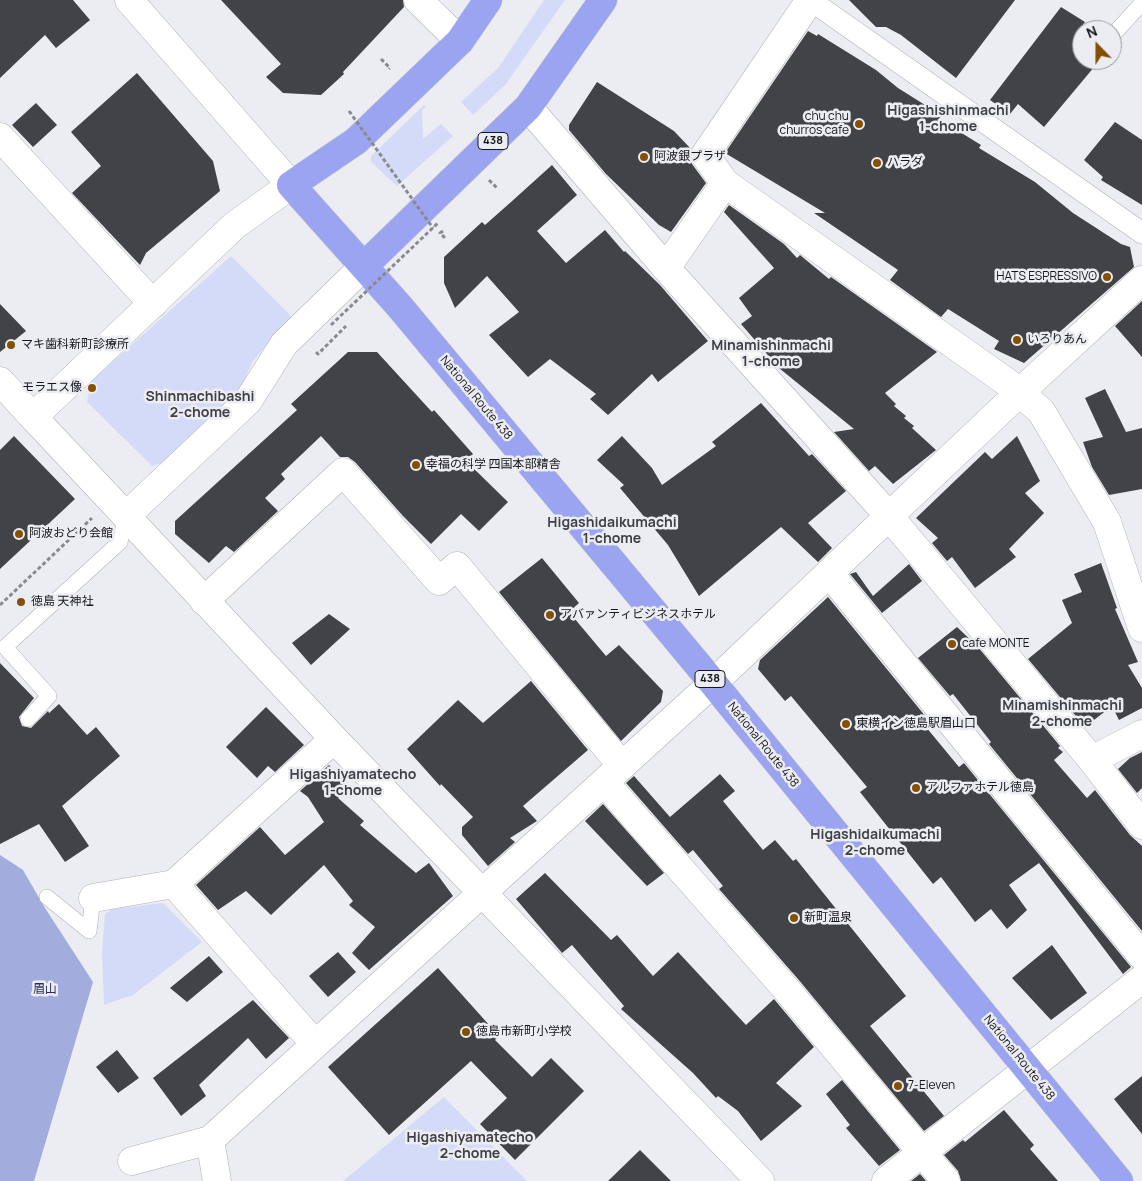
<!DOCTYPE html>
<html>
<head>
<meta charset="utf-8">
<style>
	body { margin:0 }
	#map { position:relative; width:1142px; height:1181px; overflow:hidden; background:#ecedf2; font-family:Manrope,sans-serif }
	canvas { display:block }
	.north { position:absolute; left:1072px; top:20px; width:50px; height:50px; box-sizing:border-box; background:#ecedf2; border:1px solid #97979b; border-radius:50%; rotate:338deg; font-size:14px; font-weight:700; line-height:20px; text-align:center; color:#171719 }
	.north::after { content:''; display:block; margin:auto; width:18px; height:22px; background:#875000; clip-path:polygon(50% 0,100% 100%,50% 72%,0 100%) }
</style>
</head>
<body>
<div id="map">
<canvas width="1142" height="1181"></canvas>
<div class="north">N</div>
</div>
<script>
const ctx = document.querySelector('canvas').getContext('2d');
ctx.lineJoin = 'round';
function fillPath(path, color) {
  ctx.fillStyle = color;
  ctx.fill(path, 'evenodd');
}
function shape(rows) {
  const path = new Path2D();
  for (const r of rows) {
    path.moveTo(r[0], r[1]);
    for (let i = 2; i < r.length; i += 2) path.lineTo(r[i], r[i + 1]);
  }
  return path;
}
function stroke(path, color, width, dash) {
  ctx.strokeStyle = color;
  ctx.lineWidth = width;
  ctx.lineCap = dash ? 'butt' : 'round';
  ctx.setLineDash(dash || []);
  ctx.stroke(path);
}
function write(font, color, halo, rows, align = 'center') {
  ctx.font = font + ' Manrope,"Noto Sans JP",sans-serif';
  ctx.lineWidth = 5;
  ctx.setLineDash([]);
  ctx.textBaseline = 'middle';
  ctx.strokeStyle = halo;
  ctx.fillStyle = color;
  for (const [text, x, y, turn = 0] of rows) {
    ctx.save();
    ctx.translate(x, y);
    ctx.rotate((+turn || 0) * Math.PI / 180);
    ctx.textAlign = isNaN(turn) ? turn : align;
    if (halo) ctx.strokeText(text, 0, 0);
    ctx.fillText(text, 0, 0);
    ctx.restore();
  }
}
const green = shape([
	[544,0,565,0,506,84,473,115,461,102,498,68],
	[424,105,426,107,422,110,423,139,441,124,453,136,397,186,371,162,371,156],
	[231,256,291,316,252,362,238,395,170,461,152,466,87,402,91,381],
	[163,903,202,942,133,995,104,1005,102,952,105,914,112,909],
	[444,1097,527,1181,343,1181]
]);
const forest = shape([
	[0,855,23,870,45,908,93,982,34,1181,0,1181]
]);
const building = shape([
	[0,0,73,0,90,20,56,48,45,35,0,78],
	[221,0,403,0,404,7,343,72,344,74,321,95,283,93,266,77,281,64],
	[849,0,1015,0,956,78,901,35,886,27,876,27],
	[1061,7,1085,22,1074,37,1082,43,1082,60,1100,60,1044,127,1018,104,1010,114,990,100],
	[808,31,817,36,818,34,876,70,898,88,941,115,939,119,981,145,979,148,1035,182,1073,213,1121,244,1130,247,1134,267,1024,363,994,349,999,341,948,309,941,317,890,280,898,270,814,213,825,213,725,153],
	[137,73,213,161,220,191,146,253,140,265,72,193,101,166,71,132],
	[597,82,674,131,691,149,689,156,692,164,706,183,671,232,659,225,606,174,569,130,569,125],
	[36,103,57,125,33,147,12,125],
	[1115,122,1142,140,1142,205,1101,180,1103,177,1084,160],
	[552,165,577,195,537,231,566,263,605,230,624,252,625,251,660,285,708,341,658,382,652,374,608,415,590,399,596,394,550,359,528,377,489,335,519,312,487,276,455,308,444,283,444,257,482,222,485,225,511,202],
	[729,205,784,244,797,258,800,255,829,279,831,277,937,352,885,393,896,404,894,406,906,416,904,418,914,426,912,428,936,450,893,484,875,466,869,471,834,432,854,429,779,368,741,324,752,316,739,298,774,268,724,212],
	[1142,301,1142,357,1115,326],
	[0,304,26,331,0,352],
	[348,352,377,352,432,412,434,410,473,454,466,461,508,502,479,531,461,514,431,544,403,516,355,462,348,457,340,457,321,436,281,474,285,479,265,498,278,511,234,552,226,546,209,563,175,534,175,521,297,410,291,404],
	[1105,389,1126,432,1142,428,1142,489,1109,495,1092,467,1083,442,1103,437,1085,398],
	[761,403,809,456,812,454,846,491,808,523,832,548,818,562,781,527,699,596,668,545,620,488,624,485,597,460,622,436,652,468,662,485,716,446,712,442],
	[14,436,75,499,0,569,0,450],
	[1017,436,1040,481,1025,493,1044,513,1009,549,1016,557,975,588,952,557,947,561,932,543,938,538,916,518,985,452,992,459],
	[542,558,579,603,569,612,606,656,619,645,663,691,661,702,621,741,499,592],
	[1101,563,1117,608,1115,609,1138,662,1128,665,1142,688,1142,708,1119,720,1112,706,1085,727,1028,659,1072,623,1062,600,1082,592,1074,574],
	[909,564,922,581,882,613,850,574,856,572,873,596],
	[828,597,926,717,921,721,959,767,964,763,1131,967,1123,974,1039,863,1009,885,1027,910,1007,929,991,909,975,922,941,877,933,884,860,792,867,787,791,696,785,701,758,669,760,660],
	[329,614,350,629,311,665,292,643],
	[957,627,978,647,1060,746,1058,748,1063,752,1054,760,1087,798,1095,790,1130,835,1142,846,1142,931,989,744,991,742,953,694,950,696,918,658],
	[0,663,34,698,19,717,22,726,31,728,48,711,49,713,59,704,87,735,96,727,120,756,62,806,89,846,65,862,39,824,0,844],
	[531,681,588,750,523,806,537,821,510,838,515,842,488,866,462,835,462,827,473,817,441,784,440,786,407,749,458,700,483,723],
	[266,707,304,745,275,772,268,766,257,778,226,747],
	[1142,752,1142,788,1137,793,1118,769,1130,758],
	[329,765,350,787,338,798,364,821,360,825,416,873,429,863,453,896,369,970,352,953,375,927,349,905,353,901,324,865,271,915,246,891,218,910,196,885,260,827,285,855,324,822,308,797,300,791],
	[720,774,735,791,723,801,763,850,775,840,793,861,796,859,906,996,870,1026,944,1116,924,1131,798,979,719,889,723,886,693,850,688,854,626,783,634,776,670,817],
	[603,804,664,873,647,886,585,821],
	[545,873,611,940,617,935,653,976,678,952,746,1025,774,999,814,1047,776,1083,802,1106,761,1141,738,1111,718,1096,716,1098,693,1073,621,1009,624,1006,572,945,562,953,516,899],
	[1052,945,1087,993,1051,1020,1012,978],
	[338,952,356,972,328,997,309,976],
	[209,956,223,972,187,1002,170,988],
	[438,968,499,1036,495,1040,532,1077,551,1058,584,1091,515,1160,480,1124,507,1098,471,1061,389,1135,328,1067],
	[253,1000,289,1038,266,1059,248,1038,199,1085,206,1096,181,1116,153,1078],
	[117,1050,139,1078,118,1093,96,1067],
	[1142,1076,1142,1134,1114,1099],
	[842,1080,900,1150,879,1166,846,1128,850,1125,826,1094],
	[1004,1110,1034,1145,1030,1149,1058,1181,961,1181,958,1171,944,1155,963,1140,965,1142],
	[640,1150,671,1181,608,1181],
	[920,1174,926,1181,911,1181]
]);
const path = shape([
	[381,59,390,68,389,69],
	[489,180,498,189],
	[443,231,440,233,446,239],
	[316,352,318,354,346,326],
	[0,605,92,518]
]);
const service = shape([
	[1112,36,1142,3],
	[28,719,49,696,5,647,120,542,126,516],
	[47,897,89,931,93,898]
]);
const pedestrian = shape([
	[810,0,1142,233]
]);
const minor = shape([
	[418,0,460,41],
	[528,107,666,268,889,516,1092,760,1142,825],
	[0,137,153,304],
	[725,183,705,155,810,0],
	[666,268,725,183,1008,383,1041,411,1107,522,1142,628],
	[0,381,33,417],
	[126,516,334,739,760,1181],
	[829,573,1142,956],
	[204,601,343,472,439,581,457,566,622,766],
	[1092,760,1142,734],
	[604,782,786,989,946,1181],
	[174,884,315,1044],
	[93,898,174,884,334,739],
	[210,1140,217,1181],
	[132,1161,210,1140,713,683,1019,393,1142,280],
	[886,1181,1142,979]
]);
const tertiary = shape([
	[129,0,291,185,235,225,33,417,126,516,248,401,284,344,364,266]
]);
const trunk = shape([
	[488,0,460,41,356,141,291,185,400,307,713,683,1119,1181],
	[364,266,528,107,603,0]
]);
const pathBridge = shape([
	[349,111,433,228],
	[331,325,439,222]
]);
const markers = [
	[859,124,5,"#875000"],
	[644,157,5,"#875000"],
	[877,163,5,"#875000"],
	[1107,277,5,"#875000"],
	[1017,340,5,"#875000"],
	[11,345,5,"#875000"],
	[92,388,5,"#875000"],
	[416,465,5,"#875000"],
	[19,534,5,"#875000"],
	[21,602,5,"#875000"],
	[550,615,5,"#875000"],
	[952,644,5,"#875000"],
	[846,724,5,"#875000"],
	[916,788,5,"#875000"],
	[794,918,5,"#875000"],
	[466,1032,5,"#875000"],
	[898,1086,5,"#875000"]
];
const shields = [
	[493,141,30],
	[710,679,30]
];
const shieldNames = [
	["438",493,141],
	["438",710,679]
];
const poiNames = [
	["chu chu",849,117,"right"],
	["churros cafe",849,131,"right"],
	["阿波銀プラザ",654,157],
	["ハラダ",887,163],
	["HATS ESPRESSIVO",1097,277,"right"],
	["いろりあん",1027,340],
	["マキ歯科新町診療所",21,345],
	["モラエス像",82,388,"right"],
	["幸福の科学 四国本部精舎",426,465],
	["阿波おどり会館",29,534],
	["徳島 天神社",31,602],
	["アバァンティビジネスホテル",560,615],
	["cafe MONTE",962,644],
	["東横イン徳島駅眉山口",856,724],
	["アルファホテル徳島",926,788],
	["新町温泉",804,918],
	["徳島市新町小学校",476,1032],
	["7-Eleven",908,1086]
];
const streetNames = [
	["National Route 438",476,398,50],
	["National Route 438",763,745,51],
	["National Route 438",1019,1058,51]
];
const parkNames = [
	["眉山",45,990]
];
const neighbourhoodNames = [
	["Higashishinmachi",948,111],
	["1-chome",948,127],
	["Minamishinmachi",771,346],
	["1-chome",771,362],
	["Shinmachibashi",200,397],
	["2-chome",200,413],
	["Higashidaikumachi",612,523],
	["1-chome",612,539],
	["Minamishinmachi",1062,706],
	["2-chome",1062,722],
	["Higashiyamatecho",353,775],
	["1-chome",353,791],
	["Higashidaikumachi",875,835],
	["2-chome",875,851],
	["Higashiyamatecho",470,1138],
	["2-chome",470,1154]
];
fillPath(green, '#d4dbf8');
fillPath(forest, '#a3addd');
fillPath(building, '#424347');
stroke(service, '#b1b2b6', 16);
stroke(pedestrian, '#b1b2b6', 22);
stroke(minor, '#b1b2b6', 29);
stroke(tertiary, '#b1b2b6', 29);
stroke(trunk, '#ccc', 29);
stroke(path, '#898a8d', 3, [4, 2.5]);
stroke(service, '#fff', 15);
stroke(pedestrian, '#fff', 21);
stroke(minor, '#fff', 28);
stroke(tertiary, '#fff', 28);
stroke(trunk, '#9aa4f0', 28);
stroke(pathBridge, '#898a8d', 3, [4, 2.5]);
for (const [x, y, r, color] of markers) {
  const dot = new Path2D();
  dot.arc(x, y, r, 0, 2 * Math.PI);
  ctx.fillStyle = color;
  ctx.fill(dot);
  stroke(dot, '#ecedf2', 2);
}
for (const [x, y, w] of shields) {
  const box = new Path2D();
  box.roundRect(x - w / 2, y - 8.5, w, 17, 4);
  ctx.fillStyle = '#ecedf2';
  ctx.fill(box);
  stroke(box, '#171719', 1);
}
write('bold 11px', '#171719', null, shieldNames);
write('12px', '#171719', '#ecedf2', poiNames, 'left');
write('12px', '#171719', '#ecedf2', streetNames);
write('12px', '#262b64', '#ecedf2', parkNames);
write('bold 14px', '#404144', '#ecedf2', neighbourhoodNames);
</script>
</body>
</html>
